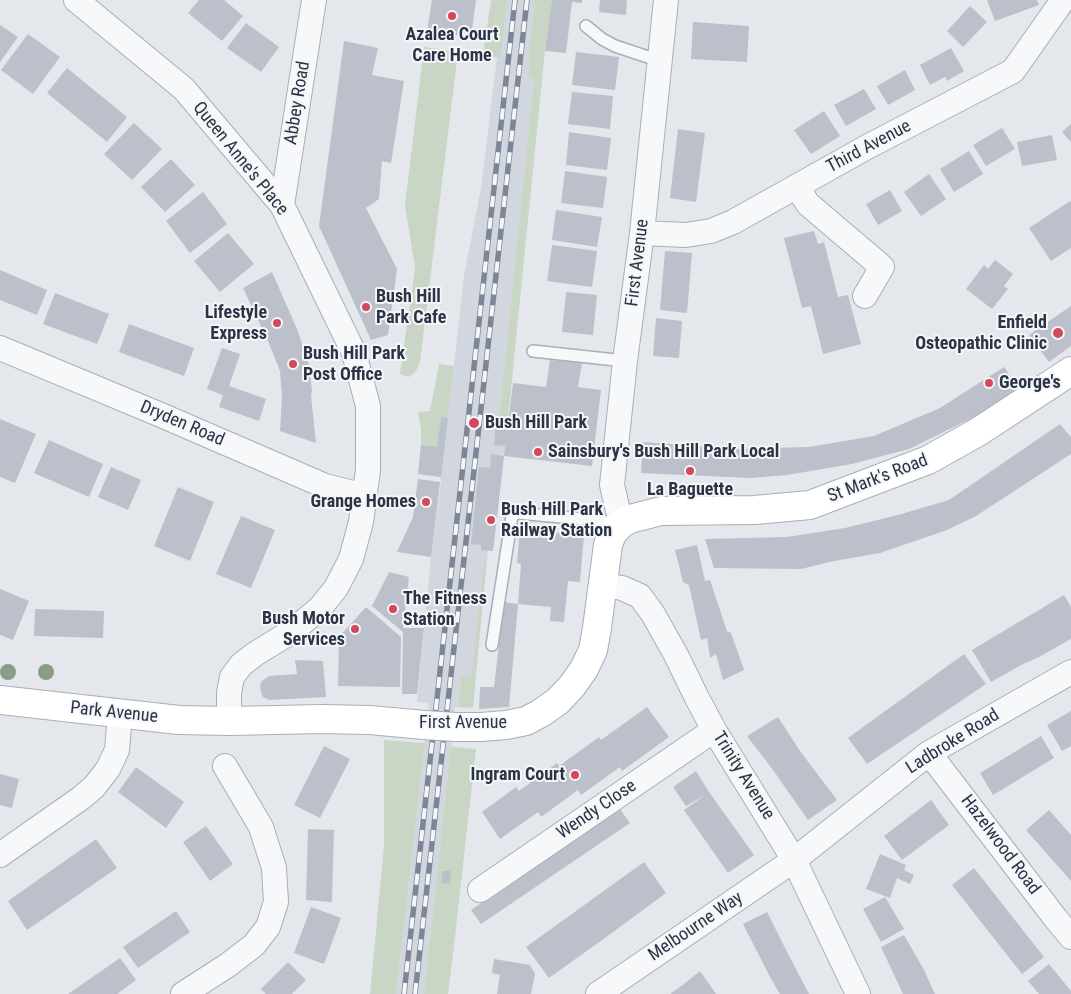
<!DOCTYPE html>
<html>
<head>
<meta charset="utf-8">
<style>
	body { margin:0 }
	canvas { display:block; background:#e4e7ec }
</style>
</head>
<body>
<canvas width="1071" height="994"></canvas>
<script>
const ctx = document.querySelector('canvas').getContext('2d');
ctx.lineJoin = 'round';
function fillPath(path, color) {
  ctx.fillStyle = color;
  ctx.fill(path, 'evenodd');
}
function shape(rows) {
  const path = new Path2D();
  for (const r of rows) {
    path.moveTo(r[0], r[1]);
    for (let i = 2; i < r.length; i += 2) path.lineTo(r[i], r[i + 1]);
  }
  return path;
}
function stroke(path, color, width, dash) {
  ctx.strokeStyle = color;
  ctx.lineWidth = width;
  ctx.lineCap = dash ? 'butt' : 'round';
  ctx.setLineDash(dash || []);
  ctx.stroke(path);
}
function write(font, color, halo, rows, align = 'center') {
  ctx.font = font + ' "Roboto Condensed",sans-serif';
  ctx.lineWidth = 4;
  ctx.setLineDash([]);
  ctx.textBaseline = 'middle';
  ctx.strokeStyle = halo;
  ctx.fillStyle = color;
  for (const [text, x, y, turn = 0] of rows) {
    ctx.save();
    ctx.translate(x, y);
    ctx.rotate((+turn || 0) * Math.PI / 180);
    ctx.textAlign = isNaN(turn) ? turn : align;
    if (halo) ctx.strokeText(text, 0, 0);
    ctx.fillText(text, 0, 0);
    ctx.restore();
  }
}
const built = shape([
	[507,0,535,0,528,61,530,62,534,79,499,418,508,419,493,551,488,550,487,559,484,559,471,678,461,677,458,707,455,707,424,994,396,994,429,705,427,703,417,702,431,557,441,480,440,477,418,474,421,445,441,417,448,418,464,276,481,188,497,57,501,57]
]);
const green = shape([
	[491,0,507,0,501,58,483,55],
	[535,0,552,0,545,51,508,419,499,418,534,79,528,78,530,62,528,61],
	[424,47,458,52,420,362,416,371,409,377,400,374,415,268,405,205],
	[439,364,454,366,448,418,441,417,437,447,421,445,421,429,418,412,430,411],
	[484,559,487,559,473,708,458,707,461,677,471,677],
	[384,740,422,743,425,742,396,994,370,994,384,846],
	[451,745,453,747,476,749,453,954,448,994,424,994]
]);
const building = shape([
	[199,0,224,0,243,16,222,41,188,13],
	[432,0,476,0,471,37,427,31],
	[552,0,582,0,582,3,572,2,566,53,545,51],
	[600,0,627,0,626,15,599,12],
	[987,0,1037,0,1039,5,995,21],
	[970,6,987,22,963,47,947,31],
	[693,22,749,26,747,62,691,59],
	[246,23,279,47,261,72,227,48],
	[0,25,18,37,0,62],
	[28,34,60,57,33,94,1,70],
	[344,41,378,48,372,75,404,81,391,163,382,161,379,199,366,208,397,269,388,335,371,340,319,226],
	[951,48,964,71,947,81,945,77,930,85,920,65],
	[576,52,619,57,615,90,572,85],
	[67,68,127,117,107,142,47,93],
	[905,70,915,90,888,105,877,86],
	[864,89,876,109,846,126,834,105],
	[572,92,613,96,610,129,568,124],
	[824,111,840,136,811,154,794,130],
	[134,123,162,149,132,180,104,154],
	[1071,124,1071,142,1062,132],
	[1002,128,1015,149,986,166,973,145],
	[678,129,705,133,696,202,670,198],
	[569,132,611,138,607,170,566,165],
	[1052,135,1057,160,1022,166,1017,142],
	[969,151,983,174,954,192,940,169],
	[171,159,195,185,165,212,141,187],
	[565,171,607,177,603,208,561,203],
	[929,174,946,199,921,216,904,192],
	[890,190,902,211,878,225,866,204],
	[203,192,227,224,190,253,166,221],
	[1070,201,1071,202,1071,248,1051,261,1029,228],
	[556,210,602,217,597,247,552,240],
	[814,231,818,244,824,242,838,297,848,295,861,344,823,354,811,306,802,308,784,238],
	[228,233,254,264,220,292,194,261],
	[552,245,597,251,592,287,547,281],
	[665,251,692,253,687,313,660,310],
	[995,260,1013,274,1004,286,1008,289,992,309,966,289,984,265,988,269],
	[0,270,47,290,37,315,0,300],
	[272,272,297,329,308,361,312,390,311,396,316,443,280,431,282,397,280,371,268,341,243,288],
	[566,292,597,295,593,335,562,332],
	[55,293,109,314,97,344,43,324],
	[1071,306,1071,346,1049,362,1029,335],
	[656,318,682,321,679,358,653,356],
	[129,324,194,348,184,376,119,352],
	[222,348,240,354,229,386,266,399,259,421,219,407,223,395,207,389],
	[550,360,582,363,578,387,601,390,592,466,504,456,505,446,494,445,496,422,508,424,513,383,546,387],
	[1004,367,1022,392,970,419,909,449,852,464,787,475,750,478,641,473,643,442,733,449,809,447,874,436,940,408],
	[441,417,448,418,441,477,418,474,421,445,437,447],
	[0,419,36,434,15,483,0,477],
	[1060,424,1071,437,1071,454,976,516,947,530,880,553,834,561,801,569,714,568,705,539,787,537,845,528,898,515,949,500],
	[49,440,103,464,89,497,34,473],
	[491,454,504,456,493,551,481,550,481,545,471,544,479,467,490,468],
	[111,467,141,480,128,510,98,497],
	[418,479,440,482,431,557,397,552,413,517],
	[178,487,214,502,190,561,154,546],
	[241,516,275,530,251,588,216,574],
	[520,529,584,535,580,582,568,581,564,622,550,621,551,607,518,604,521,564,517,563],
	[697,545,705,581,710,580,727,631,731,633,744,670,723,680,716,654,710,658,707,638,701,640,689,585,683,582,675,550],
	[389,572,409,577,403,628,424,628,417,694,402,694,403,632,372,606],
	[0,589,29,601,13,640,0,635],
	[1064,595,1071,607,1071,639,1039,657,1023,664,991,682,972,650],
	[504,602,518,604,509,707,479,709,480,687,494,687],
	[366,607,401,637,400,687,338,686,339,637],
	[35,609,104,611,103,638,34,636],
	[964,654,986,684,867,764,848,738],
	[295,660,323,661,326,697,269,700,263,697,261,692,260,686,262,681,269,676,297,674],
	[647,707,669,737,622,771,620,767,581,795,578,790,541,817,538,812,500,839,482,812,516,787,519,791,557,763,559,766,599,737,601,740],
	[1071,711,1071,746,1062,751,1047,725],
	[778,717,800,751,837,800,808,820,773,770,747,736],
	[1041,736,1054,758,993,795,980,773],
	[324,746,350,759,320,818,294,805],
	[136,767,184,802,166,828,118,792],
	[696,771,709,792,754,855,728,873,684,810,705,795,686,806,673,787],
	[0,774,19,779,12,808,0,805],
	[931,800,949,825,902,860,884,836],
	[620,809,630,823,481,924,471,910],
	[1049,810,1071,835,1071,881,1026,830],
	[206,826,233,864,210,881,183,842],
	[308,829,334,830,332,902,306,900],
	[96,839,117,868,27,930,8,901],
	[880,854,906,865,904,870,914,875,910,884,897,878,890,898,866,889],
	[644,862,666,893,609,935,549,978,526,947],
	[974,868,1044,957,1022,974,952,885],
	[443,871,451,871,450,884,441,883],
	[885,897,904,929,881,942,863,909],
	[311,907,341,918,324,964,294,953],
	[176,911,190,932,138,968,123,947],
	[767,912,785,948,809,994,780,994,770,977,743,924],
	[904,935,924,970,935,994,903,994,881,947],
	[120,958,136,980,117,994,68,994],
	[494,959,530,965,535,974,531,994,497,994,500,975,492,973],
	[288,962,306,980,292,994,266,994,261,989],
	[1049,964,1071,991,1071,994,1039,994,1028,981],
	[700,971,716,994,670,994,684,984]
]);
const lane = shape([
	[586,26,602,39,615,46,660,61],
	[533,351,625,361],
	[492,645,512,516,517,513,595,520,619,524]
]);
const street = shape([
	[76,0,184,89,282,205,354,353,368,406,368,470,361,522,351,559,336,588,320,608,291,632,255,654,241,665,232,677,229,693,229,721],
	[797,187,808,204,882,267,865,296],
	[282,205,314,0],
	[642,233,686,235,711,231,733,222,867,147,1013,71,1063,0],
	[0,348,161,415,325,486,365,496],
	[621,524,612,485,625,361,642,233,666,0],
	[603,585,622,588,640,596,653,614,676,655,697,698,714,730,794,860,858,994],
	[929,753,1056,919,1071,937],
	[0,855,81,798,94,787,108,769,117,750,120,713],
	[480,890,714,730],
	[183,994,228,965,254,945,268,927,276,902,274,868,261,827,225,766],
	[598,994,794,860,929,753,1071,672]
]);
const secondary = shape([
	[0,700,179,720,229,721,322,719,370,720,424,725],
	[456,727,481,727,506,725,526,721,541,713,558,701,572,686,584,669,593,650,597,628,608,545,612,534,621,524,630,519,661,511,755,510,810,505,928,460,978,432,1071,371]
]);
const rail = shape([
	[404,994,515,0],
	[415,994,527,0]
]);
const secondaryBridge = shape([
	[424,725,456,727]
]);
const trees = [
	[8,672],
	[46,672]
];
const markers = [
	[452,16,5,"#d1495b"],
	[366,307,5,"#d1495b"],
	[277,323,5,"#d1495b"],
	[1058,333,6,"#d1495b"],
	[293,364,5,"#d1495b"],
	[989,383,5,"#d1495b"],
	[474,423,6,"#d1495b"],
	[538,452,5,"#d1495b"],
	[690,471,5,"#d1495b"],
	[426,502,5,"#d1495b"],
	[491,520,5,"#d1495b"],
	[393,609,5,"#d1495b"],
	[355,629,5,"#d1495b"],
	[575,775,5,"#d1495b"]
];
const poiNames = [
	["Azalea Court",452,35,"center"],
	["Care Home",452,56,"center"],
	["Bush Hill",376,297],
	["Park Cafe",376,318],
	["Lifestyle",267,313,"right"],
	["Express",267,334,"right"],
	["Enfield",1047,323,"right"],
	["Osteopathic Clinic",1047,344,"right"],
	["Bush Hill Park",303,354],
	["Post Office",303,375],
	["George's",999,383],
	["Bush Hill Park",485,423],
	["Sainsbury's Bush Hill Park Local",548,452],
	["La Baguette",690,490,"center"],
	["Grange Homes",416,502,"right"],
	["Bush Hill Park",501,510],
	["Railway Station",501,531],
	["The Fitness",403,599],
	["Station",403,620],
	["Bush Motor",345,619,"right"],
	["Services",345,640,"right"],
	["Ingram Court",565,775,"right"]
];
const streetNames = [
	["Abbey Road",298,103,-81],
	["Third Avenue",869,147,-28],
	["Queen Anne's Place",240,159,51],
	["First Avenue",638,263,-83],
	["Dryden Road",182,424,23],
	["St Mark's Road",878,479,-21],
	["Park Avenue",114,713,6],
	["First Avenue",463,723],
	["Ladbroke Road",953,742,-32],
	["Trinity Avenue",743,776,58],
	["Wendy Close",597,810,-34],
	["Hazelwood Road",1000,845,53],
	["Melbourne Way",696,927,-34]
];
fillPath(built, '#d2d6de');
fillPath(green, '#c9d6c5');
fillPath(building, '#bbc0ca');
stroke(lane, '#a9aeb7', 14);
stroke(street, '#a9aeb7', 26);
stroke(secondary, '#a9aeb7', 30);
stroke(lane, '#f7f8fa', 11);
stroke(street, '#f7f8fa', 24);
stroke(secondary, '#fff', 28);
stroke(rail, '#7d8696', 5.5);
stroke(rail, '#f4f6f9', 4, [11]);
stroke(secondaryBridge, '#a9aeb7', 30, []);
stroke(secondaryBridge, '#fff', 28);
ctx.fillStyle = '#899d89';
for (const [x, y] of trees) {
  ctx.beginPath();
  ctx.arc(x, y, 8, 0, 2 * Math.PI);
  ctx.fill();
}
for (const [x, y, r, color] of markers) {
  const dot = new Path2D();
  dot.arc(x, y, r, 0, 2 * Math.PI);
  ctx.fillStyle = color;
  ctx.fill(dot);
  stroke(dot, '#f4f6f9', 2);
}
write('bold 18px', '#2b3445', '#f4f6f9', poiNames, 'left');
write('18px', '#2b3445', '#f4f6f9', streetNames);
</script>
</body>
</html>
